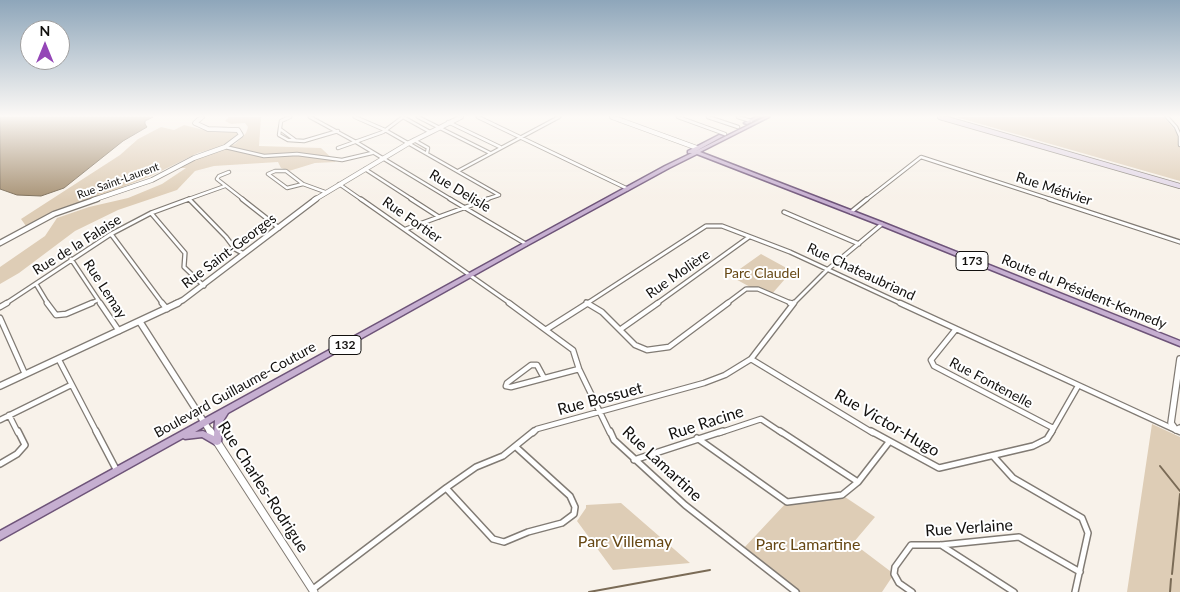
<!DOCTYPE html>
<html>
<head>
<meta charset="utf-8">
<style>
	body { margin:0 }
	#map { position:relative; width:1180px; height:592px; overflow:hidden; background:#f8f2ea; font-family:Lato,sans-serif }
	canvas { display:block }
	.north { position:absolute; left:20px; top:20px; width:50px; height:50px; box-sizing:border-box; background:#fff; border:1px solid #a09f9f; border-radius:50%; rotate:0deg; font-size:14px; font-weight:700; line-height:20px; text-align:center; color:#12100e }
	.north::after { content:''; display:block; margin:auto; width:18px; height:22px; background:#9446b7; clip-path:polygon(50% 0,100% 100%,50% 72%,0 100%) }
</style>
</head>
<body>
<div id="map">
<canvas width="1180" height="592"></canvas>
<div class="north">N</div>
</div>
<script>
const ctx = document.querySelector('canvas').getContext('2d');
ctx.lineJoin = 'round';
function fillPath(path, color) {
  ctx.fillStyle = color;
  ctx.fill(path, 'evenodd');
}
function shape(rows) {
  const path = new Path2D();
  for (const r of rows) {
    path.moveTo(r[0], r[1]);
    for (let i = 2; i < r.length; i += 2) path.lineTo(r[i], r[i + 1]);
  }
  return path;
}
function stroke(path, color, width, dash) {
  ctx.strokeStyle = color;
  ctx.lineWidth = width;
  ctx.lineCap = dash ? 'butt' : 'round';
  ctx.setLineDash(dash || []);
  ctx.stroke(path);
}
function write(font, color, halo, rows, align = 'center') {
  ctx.font = font + ' Lato,sans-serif';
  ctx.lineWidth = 4;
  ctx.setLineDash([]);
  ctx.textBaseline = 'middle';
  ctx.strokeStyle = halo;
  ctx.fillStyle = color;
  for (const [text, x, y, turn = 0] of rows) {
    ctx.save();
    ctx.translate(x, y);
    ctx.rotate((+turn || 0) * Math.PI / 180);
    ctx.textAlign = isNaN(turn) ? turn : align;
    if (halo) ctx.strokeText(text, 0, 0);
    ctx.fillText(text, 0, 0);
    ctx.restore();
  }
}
const green = shape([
	[229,117,261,117,259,146,321,148,336,162,315,163,289,171,281,168,278,162,214,166,195,171,177,190,118,210,75,231,19,273,0,284,0,267,45,236,57,218,89,207,128,198,162,184,186,168,174,168,203,155,235,144,246,133,248,127,245,123,231,124,225,121],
	[956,117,1164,117,1180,136,1180,181],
	[184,125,204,130,233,130,238,131,239,134,236,138,224,146,198,153,151,176,123,187,123,189,68,207,26,226,21,219,120,155,138,139,161,127,174,130],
	[761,254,792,271,771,295,752,288,730,276],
	[1152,424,1180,437,1180,592,1127,592],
	[842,495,875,517,853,543,894,574,882,592,797,592,743,549,787,502],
	[621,503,690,563,613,570,577,521,586,508,586,505]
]);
const water = shape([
	[0,117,153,117,145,121,145,124,147,127,123,141,64,188,41,196,17,195,0,189,0,117]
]);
const stream = shape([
	[1160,466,1180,491],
	[1172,574,1180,494],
	[589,592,710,570],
	[1170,592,1171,579]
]);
const minorFar3 = shape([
	[290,117,281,121,279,135,288,140,304,141,338,131],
	[310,117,356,142,452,200],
	[355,117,385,130,499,195],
	[403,117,430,132],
	[418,117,490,153],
	[478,117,628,189],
	[678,117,725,134],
	[708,117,738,127],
	[738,117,751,121],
	[1167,117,1176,127,1180,136,1180,145],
	[448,122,500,147],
	[280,129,295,140],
	[414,140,428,148,427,153],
	[225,147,264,156,297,154,342,160,372,153],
	[338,148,383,132,403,117],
	[365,169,413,200],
	[275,171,286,171,303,184,287,188,268,174,275,171],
	[458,171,559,117],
	[229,172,219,176,217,179,244,200],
	[303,184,325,192],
	[339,184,362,200],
	[189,199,190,200],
	[186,200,225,186],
	[484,200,499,195],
	[866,200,921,157,1053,200]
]);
const minorFar2 = shape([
	[189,199,226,237,235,249,244,254],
	[242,199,279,228],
	[361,199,511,304],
	[411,199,439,217],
	[450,199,526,244],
	[1049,199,1180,242],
	[784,212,859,244],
	[851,212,867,199],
	[151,213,185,253,184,267,204,286],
	[406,229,488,199],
	[111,234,163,304],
	[71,259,101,304],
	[36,284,48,304],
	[586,302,589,304],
	[5,304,111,234,151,213,189,199],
	[89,304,98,300],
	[586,304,706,226,722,226,790,252,902,304],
	[656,304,749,237],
	[726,304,746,289,758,289,793,304],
	[793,304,827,270,882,224]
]);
const minorFar1 = shape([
	[47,303,56,315,66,314,92,303],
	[100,303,119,331],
	[162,303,167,309],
	[509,303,573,350,579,369,610,433],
	[587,303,602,312,635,345,647,350,669,347,728,303],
	[790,303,793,304],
	[900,303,1180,432],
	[0,307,7,303],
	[0,318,25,374],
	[547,329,588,303],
	[621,329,658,303],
	[956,329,931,360,934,366,1053,428],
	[751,359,873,433],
	[59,360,97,433],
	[506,386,511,387,579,369],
	[506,386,507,383,531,365,537,365,544,378],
	[9,415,18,433],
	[0,420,71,385],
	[533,433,537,429,704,383,725,375,751,359,794,303],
	[719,433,761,419,782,433],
	[1051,433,1078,386]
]);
const minor = shape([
	[96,431,117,471],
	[610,431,614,440,685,505,796,592],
	[780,431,858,482],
	[871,431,939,468,1033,446,1047,439,1052,431],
	[697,438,787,502,842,495,858,482,889,442],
	[994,457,1013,478,1082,518,1088,533,1075,592],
	[634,460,723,431],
	[0,464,17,454,25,445,18,431],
	[446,488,493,539,504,542,528,532,562,523,574,514,575,507,570,496,516,447],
	[941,545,1014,592],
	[313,589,446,488,476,467,503,456,534,431],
	[912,592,899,583,894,574,895,567,911,545,941,545,1019,537,1080,572]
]);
const tertiaryFar3 = shape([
	[612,117,697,148],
	[93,200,152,180,194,158,225,147,241,135,238,130,208,129,195,123,202,117],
	[314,200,409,143,461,117]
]);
const tertiaryFar2 = shape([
	[0,243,54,214,97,199],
	[175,304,183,300,316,199]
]);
const tertiaryFar1 = shape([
	[140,322,211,433],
	[1180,359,1171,423,1176,430,1180,428],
	[0,386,178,303]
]);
const tertiary = shape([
	[210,431,314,592]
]);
const secondary = shape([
	[940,117,1180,186]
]);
const primary = shape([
	[756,117,760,117,747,124,744,123,756,117],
	[765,117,769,117,700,152,884,223,1180,341,1180,346,880,225,697,154,669,168,528,245,228,413,223,421,221,442,220,444,217,445,214,444,202,437,185,439,183,438,0,540,0,531,524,243,665,166,692,153,688,153,688,151,719,135,723,136,696,151,765,117],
	[215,420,214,436,203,431,195,432,215,420]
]);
const farStreetnames = [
	["Rue Saint-Laurent",118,181,-20]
];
const shields = [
	[972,261,32],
	[345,345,32]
];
const shieldNames = [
	["173",972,261],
	["132",345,345]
];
const streetNames = [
	["Rue Métivier",1054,189,18],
	["Rue Delisle",460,191,31],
	["Rue Fortier",412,220,35],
	["Rue de la Falaise",77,245,-32],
	["Rue Saint-Georges",229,251,-37],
	["Rue Chateaubriand",861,272,25],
	["Rue Molière",678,274,-35],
	["Rue Lemay",105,289,57],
	["Route du Président-Kennedy",1084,292,22],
	["Rue Fontenelle",991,383,28],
	["Boulevard Guillaume-Couture",235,390,-29]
];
const parkNames = [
	["Parc Claudel",762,273]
];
const nearStreetnames = [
	["Rue Bossuet",600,399,-15],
	["Rue Racine",706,423,-18],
	["Rue Victor-Hugo",887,423,30],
	["Rue Lamartine",662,464,43],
	["Rue Charles-Rodrigue",263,487,57],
	["Rue Verlaine",969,528,-4]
];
const nearParknames = [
	["Parc Villemay",625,542],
	["Parc Lamartine",808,545]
];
fillPath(green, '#decdb6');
fillPath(water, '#a79275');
stroke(water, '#7a6b56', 1);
stroke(stream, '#7a6b56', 2);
stroke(minorFar3, '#817b74', 4.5);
stroke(minorFar2, '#817b74', 5.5);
stroke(minorFar1, '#817b74', 7);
stroke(minor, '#817b74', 8);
stroke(tertiaryFar3, '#817b74', 5.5);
stroke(tertiaryFar2, '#817b74', 7);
stroke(tertiaryFar1, '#817b74', 8);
stroke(tertiary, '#817b74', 9);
stroke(secondary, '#817b74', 6);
stroke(primary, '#6e5479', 3);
stroke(minorFar3, '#fff', 2.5);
stroke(minorFar2, '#fff', 3);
stroke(minorFar1, '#fff', 4.5);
stroke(minor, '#fff', 5);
stroke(tertiaryFar3, '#fff', 4);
stroke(tertiaryFar2, '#fff', 4.5);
stroke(tertiaryFar1, '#fff', 5.5);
stroke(tertiary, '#fff', 7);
stroke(secondary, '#e2d7e8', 4.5);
fillPath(primary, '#c6afd1');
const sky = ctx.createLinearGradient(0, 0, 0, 200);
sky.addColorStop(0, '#8ea6ba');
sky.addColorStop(0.58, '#fcf9f6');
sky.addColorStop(1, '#fcf9f600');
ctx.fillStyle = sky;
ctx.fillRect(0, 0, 1180, 200);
write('11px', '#12100e', '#fff', farStreetnames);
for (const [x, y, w] of shields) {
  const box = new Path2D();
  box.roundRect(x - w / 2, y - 9.5, w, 19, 4);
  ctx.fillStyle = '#fff';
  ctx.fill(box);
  stroke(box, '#12100e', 1);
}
write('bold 12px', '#12100e', null, shieldNames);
write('14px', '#12100e', '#fff', streetNames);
write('14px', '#664713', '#fff', parkNames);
write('16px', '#12100e', '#fff', nearStreetnames);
write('16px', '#664713', '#fff', nearParknames);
</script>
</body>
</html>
